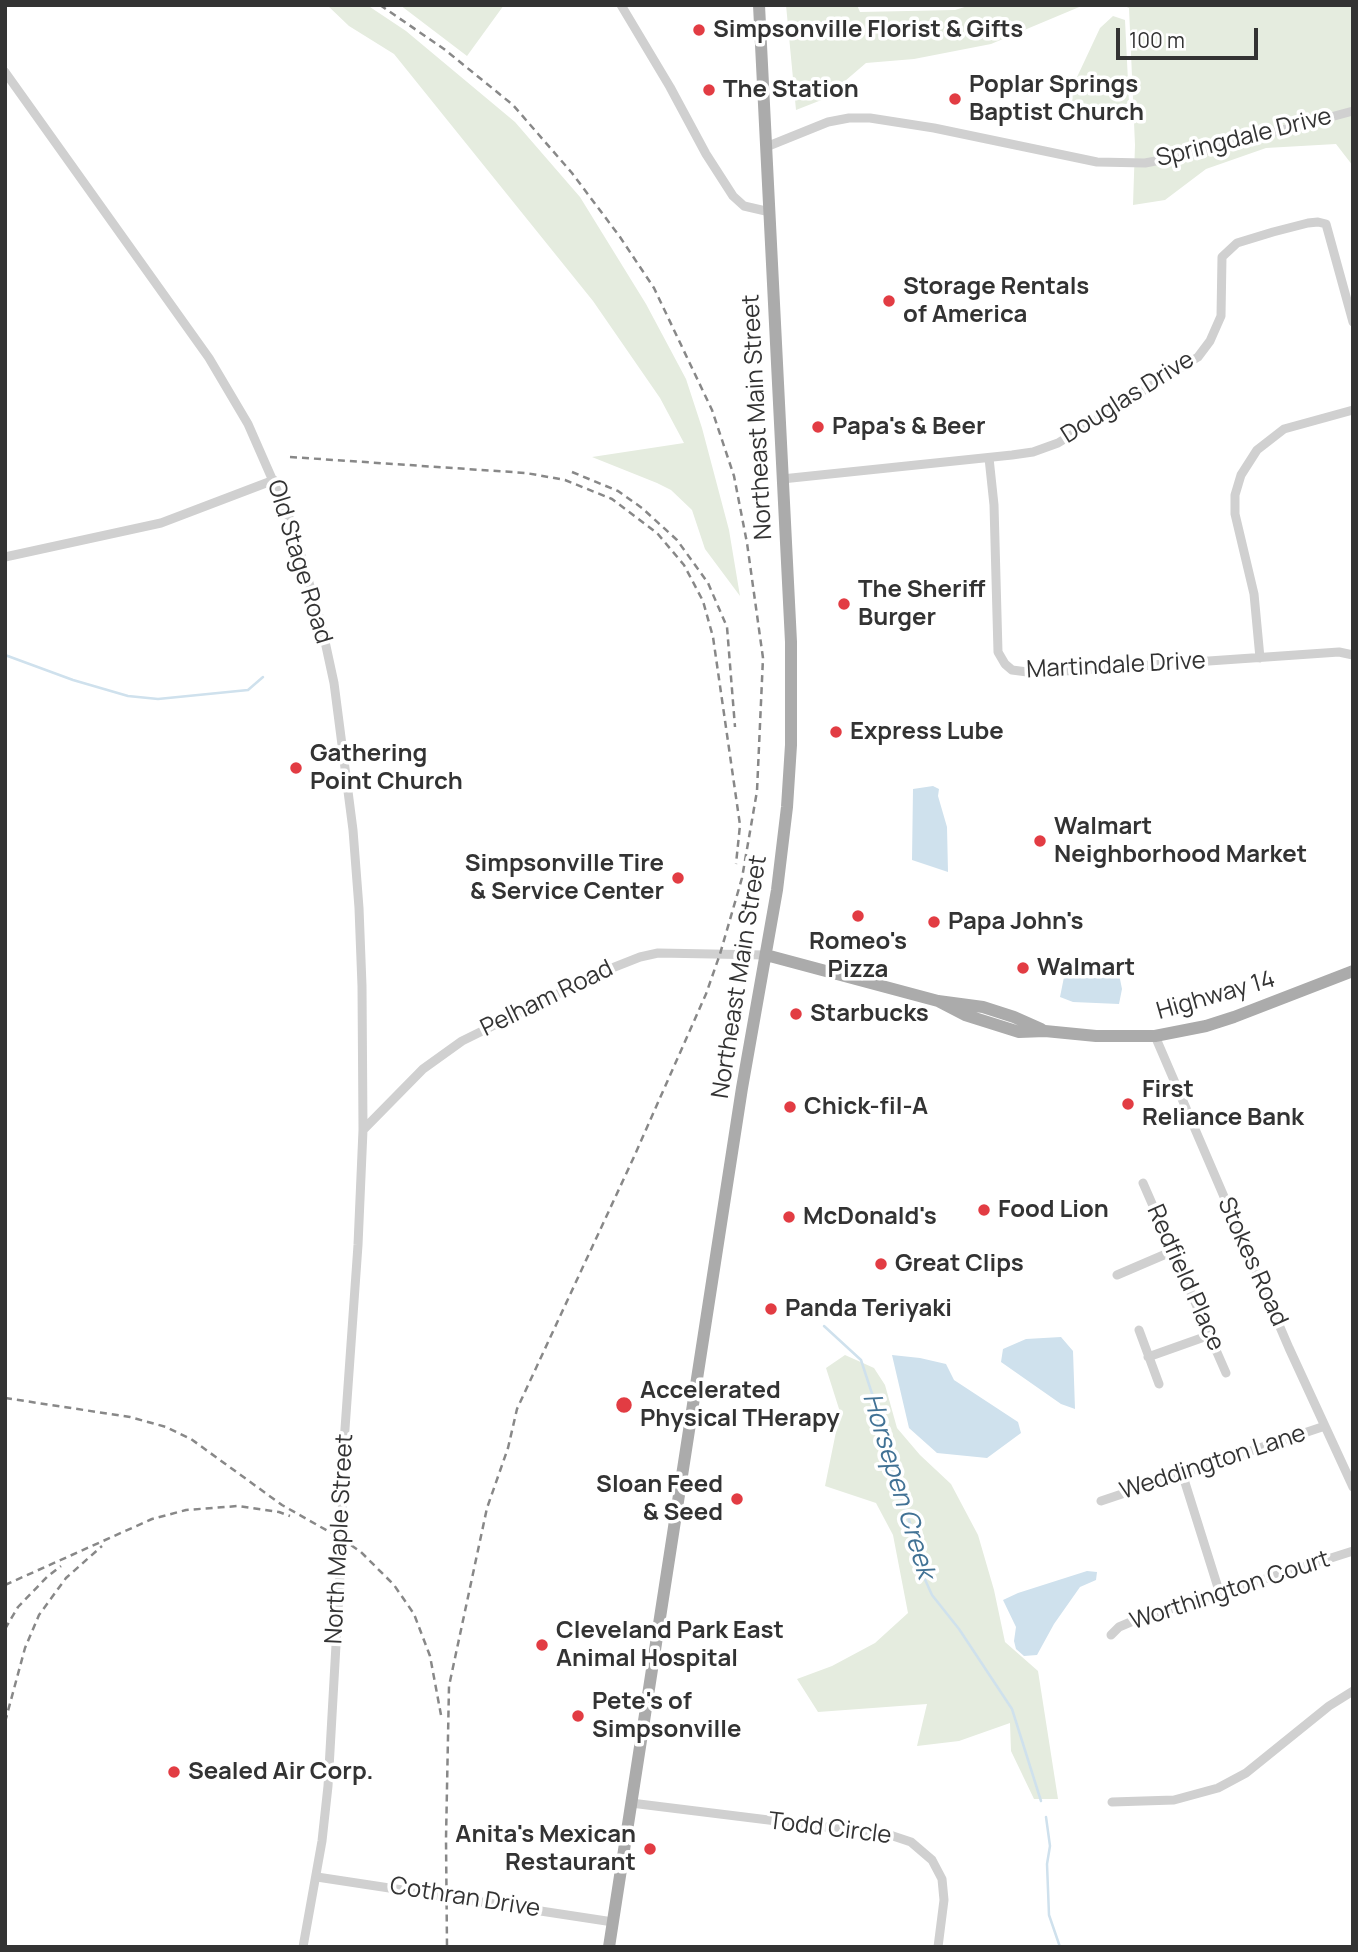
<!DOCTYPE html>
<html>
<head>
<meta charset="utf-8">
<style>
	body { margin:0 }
	#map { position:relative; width:1358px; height:1952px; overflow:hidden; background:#fff; font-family:Manrope,sans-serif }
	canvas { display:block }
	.frame { position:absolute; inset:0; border:7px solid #333; pointer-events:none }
	.scale { position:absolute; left:1116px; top:28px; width:142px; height:32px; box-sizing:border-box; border:4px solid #333; border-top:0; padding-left:9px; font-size:21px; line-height:24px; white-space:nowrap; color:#333; -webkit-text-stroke:5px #fff; paint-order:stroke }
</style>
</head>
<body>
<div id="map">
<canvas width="1358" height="1952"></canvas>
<div class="frame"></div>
<div class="scale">100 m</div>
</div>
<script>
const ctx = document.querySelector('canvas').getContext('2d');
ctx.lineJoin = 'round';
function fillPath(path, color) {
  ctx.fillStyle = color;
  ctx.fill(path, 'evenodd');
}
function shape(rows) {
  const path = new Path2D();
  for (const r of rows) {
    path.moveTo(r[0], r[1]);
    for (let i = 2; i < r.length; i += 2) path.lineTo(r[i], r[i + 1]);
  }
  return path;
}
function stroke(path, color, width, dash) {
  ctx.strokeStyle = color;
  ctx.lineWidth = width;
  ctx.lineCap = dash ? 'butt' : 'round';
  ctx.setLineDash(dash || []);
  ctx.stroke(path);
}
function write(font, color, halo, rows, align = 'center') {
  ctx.font = font + ' Manrope,sans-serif';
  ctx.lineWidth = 7;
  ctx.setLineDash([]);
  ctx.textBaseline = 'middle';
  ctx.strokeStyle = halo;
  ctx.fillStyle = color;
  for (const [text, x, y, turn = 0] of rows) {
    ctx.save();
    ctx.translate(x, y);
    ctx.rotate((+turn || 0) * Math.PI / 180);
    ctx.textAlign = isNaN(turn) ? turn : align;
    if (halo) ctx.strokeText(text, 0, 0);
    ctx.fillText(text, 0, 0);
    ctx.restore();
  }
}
const green = shape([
	[327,5,367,5,406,31,515,122,580,197,646,304,686,379,702,428,729,530,740,596,705,549,692,510,671,490,657,483,592,457,684,443,660,398,593,301,394,54,349,26],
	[400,5,504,5,467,56],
	[786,5,857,5,860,12,955,10,971,5,1084,5,991,44,914,59,866,63,824,99,796,110],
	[1122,5,1353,5,1353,166,1336,144,1266,148,1206,169,1165,200,1133,205,1135,145,1129,8],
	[1113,16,1125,20,1129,102,1107,117,1063,107,1100,28],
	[845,1355,874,1368,885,1385,897,1428,920,1455,951,1484,978,1535,994,1590,1005,1642,1038,1671,1058,1799,1034,1799,1011,1751,1010,1723,959,1741,917,1746,927,1704,818,1712,797,1679,832,1666,875,1643,908,1613,893,1535,876,1503,825,1486,840,1412,826,1368]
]);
const water = shape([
	[933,786,939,789,938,796,947,827,948,872,912,860,913,789],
	[1066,967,1098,974,1119,974,1122,989,1119,1004,1073,1002,1060,997],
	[1061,1337,1073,1351,1075,1409,1061,1404,1001,1362,1003,1349,1026,1339],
	[892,1355,920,1358,946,1364,954,1380,1018,1422,1021,1433,987,1458,937,1453,909,1428],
	[1087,1571,1097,1572,1096,1580,1080,1587,1054,1624,1037,1655,1024,1656,1016,1649,1014,1641,1016,1627,1003,1600,1018,1593]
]);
const stream = shape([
	[5,655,73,680,128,696,158,699,248,690,263,677],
	[824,1326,861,1360,877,1409,879,1433,910,1523,915,1554,923,1575,932,1595,959,1629,1012,1709,1041,1801],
	[1046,1817,1050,1846,1047,1864,1049,1915,1060,1947]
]);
const minor = shape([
	[621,5,670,87,706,154,733,196,744,206,770,212],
	[5,72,209,358,248,424,291,522,321,623,334,683,353,830,359,908,362,986,363,1130,358,1245,343,1457,342,1539,328,1786,322,1841,303,1947],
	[766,147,828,122,849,118,870,118,934,128,1097,162,1145,163,1193,154,1353,111],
	[989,458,994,505,998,652,1005,664,1012,670,1035,673,1339,652,1353,655],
	[782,479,1012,455,1033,452,1058,443,1198,357,1210,341,1221,316,1222,257,1237,243,1273,232,1308,223,1318,222,1326,224,1353,322],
	[5,557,161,523,274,480],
	[1260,658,1254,594,1235,514,1235,495,1241,475,1257,450,1284,429,1353,410],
	[1155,1036,1289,1348,1353,1487],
	[363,1130,423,1069,462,1041,602,972,640,957,658,953,766,955],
	[1143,1183,1226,1373],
	[1117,1275,1173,1251],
	[1139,1330,1159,1384],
	[1148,1357,1210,1335],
	[1182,1473,1220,1594],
	[1101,1501,1325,1426],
	[1111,1635,1119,1627,1133,1621,1353,1551],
	[1112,1802,1174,1800,1218,1788,1246,1773,1329,1706,1353,1691],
	[631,1803,890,1835,911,1842,932,1860,942,1879,944,1900,938,1947],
	[317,1877,613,1922]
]);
const major = shape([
	[766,955,938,1001,983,1007,1014,1017,1041,1029],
	[938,1001,965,1015,1019,1032,1045,1031,1096,1036,1155,1036,1206,1026,1234,1017,1353,971],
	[609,1947,742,1088,777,890,787,807,791,745,791,642,759,5]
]);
const rail = shape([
	[380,5,444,49,513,105,572,173,620,237,654,288,712,410,734,476,747,543,763,658,757,791,742,878,720,954,706,994,633,1159,517,1409,508,1448,487,1508,449,1686,446,1839,447,1947],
	[290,457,526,473,565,480,612,499,657,533,684,565,703,601,713,637,740,825,736,864],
	[572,472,618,491,642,508,677,540,708,583,727,627,735,727],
	[5,1398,130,1417,166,1427,191,1439,282,1505,342,1539,361,1552,394,1585,414,1614,430,1656,441,1715],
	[5,1585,152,1519,186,1510,238,1506,279,1512,290,1516],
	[5,1629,18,1607,47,1577,61,1566],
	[5,1722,25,1648,39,1615,66,1578,102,1546]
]);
const markers = [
	[699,30,7,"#e23c43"],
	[709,90,7,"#e23c43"],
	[955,99,7,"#e23c43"],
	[889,301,7,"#e23c43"],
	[818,427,7,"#e23c43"],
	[844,604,7,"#e23c43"],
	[836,732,7,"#e23c43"],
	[296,768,7,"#e23c43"],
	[1040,841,7,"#e23c43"],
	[678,878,7,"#e23c43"],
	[858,916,7,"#e23c43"],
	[934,922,7,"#e23c43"],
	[1023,968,7,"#e23c43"],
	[796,1014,7,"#e23c43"],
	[1128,1104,7,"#e23c43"],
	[790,1107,7,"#e23c43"],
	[984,1210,7,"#e23c43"],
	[789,1217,7,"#e23c43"],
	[881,1264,7,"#e23c43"],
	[771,1309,7,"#e23c43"],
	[624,1405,9,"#e23c43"],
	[737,1499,7,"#e23c43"],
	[542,1645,7,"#e23c43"],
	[578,1716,7,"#e23c43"],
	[174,1772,7,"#e23c43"],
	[650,1849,7,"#e23c43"]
];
const poiNames = [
	["Simpsonville Florist & Gifts",713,30],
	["Poplar Springs",969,85],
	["Baptist Church",969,113],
	["The Station",723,90],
	["Storage Rentals",903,287],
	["of America",903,315],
	["Papa's & Beer",832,427],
	["The Sheriff",858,590],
	["Burger",858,618],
	["Express Lube",850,732],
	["Gathering",310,754],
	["Point Church",310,782],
	["Walmart",1054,827],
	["Neighborhood Market",1054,855],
	["Simpsonville Tire",664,864,"right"],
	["& Service Center",664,892,"right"],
	["Papa John's",948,922],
	["Romeo's",858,942,"center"],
	["Pizza",858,970,"center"],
	["Walmart",1037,968],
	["Starbucks",810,1014],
	["First",1142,1090],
	["Reliance Bank",1142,1118],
	["Chick-fil-A",804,1107],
	["Food Lion",998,1210],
	["McDonald's",803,1217],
	["Great Clips",895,1264],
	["Panda Teriyaki",785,1309],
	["Accelerated",640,1391],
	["Physical THerapy",640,1419],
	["Sloan Feed",723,1485,"right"],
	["& Seed",723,1513,"right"],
	["Cleveland Park East",556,1631],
	["Animal Hospital",556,1659],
	["Pete's of",592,1702],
	["Simpsonville",592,1730],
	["Sealed Air Corp.",188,1772],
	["Anita's Mexican",636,1835,"right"],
	["Restaurant",636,1863,"right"]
];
const streetNames = [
	["Springdale Drive",1244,138,-14],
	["Douglas Drive",1128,398,-32],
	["Northeast Main Street",758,417,-93],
	["Old Stage Road",299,562,73],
	["Martindale Drive",1116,666,-3],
	["Northeast Main Street",740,977,-81],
	["Highway 14",1216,996,-16],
	["Pelham Road",547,999,-26],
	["Stokes Road",1252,1262,66],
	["Redfield Place",1185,1278,66],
	["Weddington Lane",1213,1463,-18],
	["North Maple Street",340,1539,-87],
	["Worthington Court",1230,1591,-18],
	["Todd Circle",830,1829,7],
	["Cothran Drive",465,1898,9]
];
const waterNames = [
	["Horsepen Creek",898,1486,73]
];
fillPath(green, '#e5ecdf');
fillPath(water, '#cfe1ed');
stroke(stream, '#cfe1ed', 2.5);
stroke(minor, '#d0d0d0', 9);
stroke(major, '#ababab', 12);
stroke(rail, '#888', 2.5, [7, 5]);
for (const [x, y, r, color] of markers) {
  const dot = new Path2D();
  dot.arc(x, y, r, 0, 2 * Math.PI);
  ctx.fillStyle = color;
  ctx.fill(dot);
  stroke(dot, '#fff', 2.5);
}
write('bold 24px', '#333', '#fff', poiNames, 'left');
write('24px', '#333', '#fff', streetNames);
write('italic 26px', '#417295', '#fff', waterNames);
</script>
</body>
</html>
